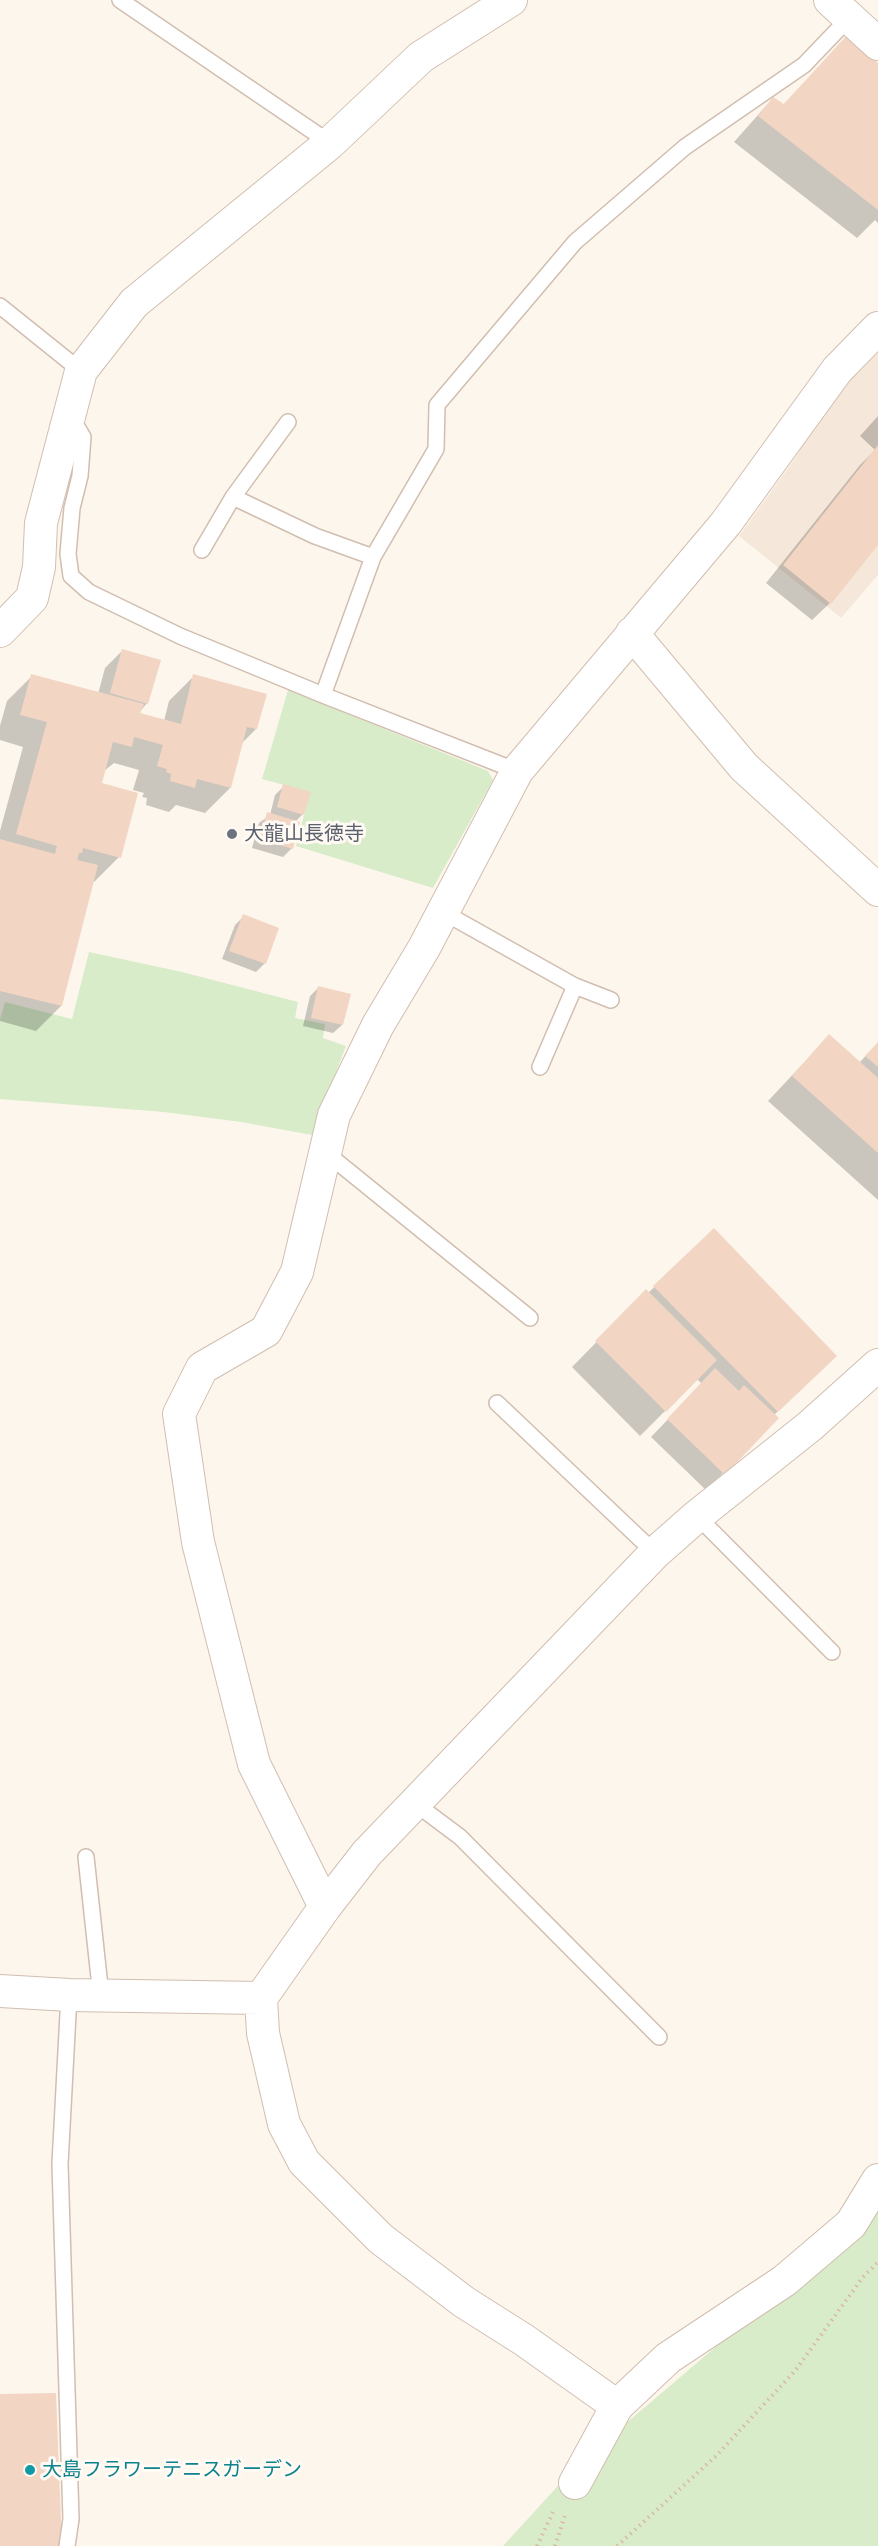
<!DOCTYPE html>
<html>
<head>
<meta charset="utf-8">
<style>
	body { margin:0 }
	canvas { display:block; background:#fdf6ec }
</style>
</head>
<body>
<canvas width="878" height="2546"></canvas>
<script>
const ctx = document.querySelector('canvas').getContext('2d');
ctx.lineJoin = 'round';
function fillPath(path, color) {
  ctx.fillStyle = color;
  ctx.fill(path, 'evenodd');
}
function shape(rows) {
  const path = new Path2D();
  for (const r of rows) {
    path.moveTo(r[0], r[1]);
    for (let i = 2; i < r.length; i += 2) path.lineTo(r[i], r[i + 1]);
  }
  return path;
}
function stroke(path, color, width, dash) {
  ctx.strokeStyle = color;
  ctx.lineWidth = width;
  ctx.lineCap = dash ? 'butt' : 'round';
  ctx.setLineDash(dash || []);
  ctx.stroke(path);
}
function write(font, color, halo, rows, align = 'center') {
  ctx.font = font + ' Karla,"Noto Sans JP",sans-serif';
  ctx.lineWidth = 6;
  ctx.setLineDash([]);
  ctx.textBaseline = 'middle';
  ctx.strokeStyle = halo;
  ctx.fillStyle = color;
  for (const [text, x, y, turn = 0] of rows) {
    ctx.save();
    ctx.translate(x, y);
    ctx.rotate((+turn || 0) * Math.PI / 180);
    ctx.textAlign = isNaN(turn) ? turn : align;
    if (halo) ctx.strokeText(text, 0, 0);
    ctx.fillText(text, 0, 0);
    ctx.restore();
  }
}
const residential = shape([
	[878,346,878,575,841,618,739,536,794,460,818,419,865,358]
]);
const green = shape([
	[288,690,488,771,493,780,433,888,296,846,310,792,262,779],
	[89,952,182,972,298,1002,295,1018,325,1024,323,1038,346,1046,312,1135,241,1122,164,1112,0,1099,0,1020,5,1002,72,1019],
	[878,2204,878,2546,503,2546,577,2465,874,2212]
]);
const shadow = shape([
	[848,36,878,65,878,223,875,220,857,238,734,142,773,98,783,105],
	[878,416,878,542,830,603,812,620,766,583,860,465,875,450,860,436],
	[123,650,147,703,138,714,164,721,169,701,194,676,256,729,241,744,230,788,205,813,176,805,169,812,146,805,147,798,142,797,144,793,133,790,139,770,114,763,104,771,100,784,119,857,94,882,92,882,61,1006,36,1031,0,1021,0,831,23,747,0,740,0,726,7,701,32,676,98,694,105,668],
	[284,786,303,814,295,822,292,848,283,857,252,848,259,823,270,815,275,795],
	[244,916,265,963,256,972,222,959,235,925],
	[319,987,342,1025,333,1033,303,1026,310,996],
	[829,1036,859,1063,878,1043,878,1200,768,1101],
	[714,1231,810,1380,774,1415,707,1491,651,1437,702,1384,697,1379,640,1436,572,1367,646,1292,648,1293]
]);
const building = shape([
	[848,34,878,63,878,210,758,116,773,97,784,104],
	[878,445,878,545,831,604,783,565],
	[122,649,161,660,148,704,110,693],
	[31,674,144,704,140,713,181,724,193,674,267,694,257,729,247,727,231,788,197,779,195,788,170,781,171,774,166,772,167,769,157,766,163,745,134,737,132,747,113,742,102,783,138,793,121,858,83,848,82,853,79,853,77,860,98,865,62,1006,0,991,0,839,55,854,57,846,16,834,47,722,20,715],
	[283,784,311,792,304,815,277,807],
	[267,812,300,822,293,849,259,839],
	[243,914,279,928,266,964,229,951],
	[318,986,351,994,343,1025,311,1018],
	[829,1034,878,1078,878,1153,792,1076],
	[878,1042,878,1067,865,1056],
	[714,1228,837,1356,778,1412,653,1286],
	[646,1289,717,1360,666,1412,595,1341],
	[715,1368,739,1391,744,1385,779,1418,725,1475,667,1419],
	[56,2393,62,2546,0,2546,0,2394]
]);
const path = shape([
	[537,2546,553,2512],
	[555,2546,565,2515],
	[617,2546,715,2457,795,2371,863,2277,878,2262]
]);
const lane = shape([
	[120,0,330,143],
	[0,306,81,371],
	[70,415,83,437,80,476,72,508,68,554,71,576,89,592,180,636,323,695,517,771],
	[233,497,315,536,373,557],
	[202,550,233,497,288,422],
	[323,695,373,557,436,449,437,405,575,242,685,147,804,65,849,18],
	[443,912,575,986,611,1000],
	[540,1067,575,986],
	[325,1152,530,1318],
	[497,1403,655,1553],
	[697,1516,832,1652],
	[416,1804,460,1837,659,2037],
	[86,1857,101,1996],
	[67,2546,71,2519,60,2164,69,1995]
]);
const street = shape([
	[830,0,878,44],
	[0,631,32,598,39,567,41,523,81,371,134,303,330,143,421,57,511,0],
	[632,633,744,767,878,890],
	[325,1907,254,1764,198,1542,179,1414,202,1368,266,1331,297,1272,334,1115,378,1025,424,948,517,771,726,523,837,370,878,328],
	[0,1991,69,1995,261,1998,263,2033,284,2124,304,2162,381,2239,464,2302,524,2340,617,2406],
	[261,1998,325,1907,367,1853,655,1553,697,1516,810,1426,878,1365],
	[575,2483,617,2406,668,2358,784,2281,851,2224,878,2180]
]);
const markers = [
	[232,834,6,"#6b7280"],
	[30,2470,6,"#0f9aa8"]
];
const worshipNames = [
	["大龍山長徳寺",244,834]
];
const cultureNames = [
	["大島フラワーテニスガーデン",42,2470]
];
fillPath(residential, '#f5e8da');
fillPath(green, '#d8ecc9');
fillPath(shadow, '#0003');
fillPath(building, '#f3d5c3');
stroke(lane, '#d1beb0', 18);
stroke(street, '#d1beb0', 34);
stroke(path, '#d9b8a5', 4, [1.5, 4.5]);
stroke(lane, '#fff', 15);
stroke(street, '#fff', 32);
for (const [x, y, r, color] of markers) {
  const dot = new Path2D();
  dot.arc(x, y, r, 0, 2 * Math.PI);
  ctx.fillStyle = color;
  ctx.fill(dot);
  stroke(dot, '#fffaf3', 2);
}
write('20px', '#5b616d', '#fffaf3', worshipNames, 'left');
write('20px', '#0d838f', '#fffaf3', cultureNames, 'left');
</script>
</body>
</html>
